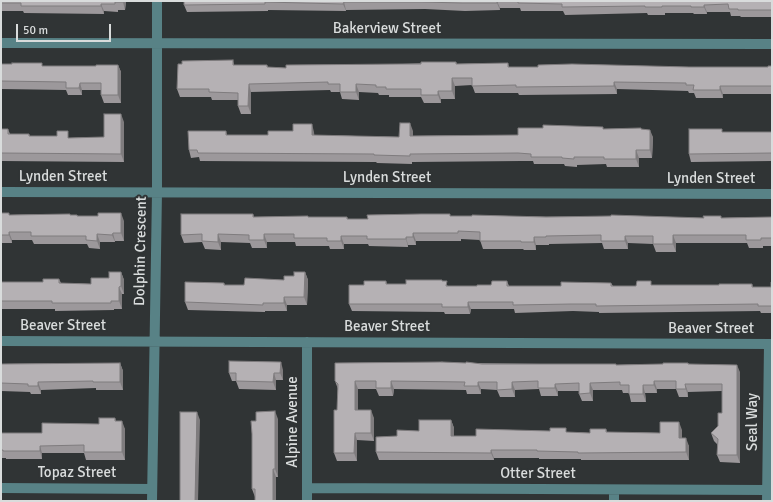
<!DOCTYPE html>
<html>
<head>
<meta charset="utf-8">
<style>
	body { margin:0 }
	#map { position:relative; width:773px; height:502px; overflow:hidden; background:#303435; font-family:Signika,sans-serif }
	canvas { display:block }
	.frame { position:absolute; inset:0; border:2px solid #d9dcdc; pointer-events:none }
	.scale { position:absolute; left:16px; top:24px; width:95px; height:18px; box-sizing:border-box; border:2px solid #d9dcdc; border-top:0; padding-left:5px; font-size:12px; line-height:14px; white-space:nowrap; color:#d9dcdc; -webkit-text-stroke:3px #303435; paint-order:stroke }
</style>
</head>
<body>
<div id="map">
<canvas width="773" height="502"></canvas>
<div class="frame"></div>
<div class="scale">50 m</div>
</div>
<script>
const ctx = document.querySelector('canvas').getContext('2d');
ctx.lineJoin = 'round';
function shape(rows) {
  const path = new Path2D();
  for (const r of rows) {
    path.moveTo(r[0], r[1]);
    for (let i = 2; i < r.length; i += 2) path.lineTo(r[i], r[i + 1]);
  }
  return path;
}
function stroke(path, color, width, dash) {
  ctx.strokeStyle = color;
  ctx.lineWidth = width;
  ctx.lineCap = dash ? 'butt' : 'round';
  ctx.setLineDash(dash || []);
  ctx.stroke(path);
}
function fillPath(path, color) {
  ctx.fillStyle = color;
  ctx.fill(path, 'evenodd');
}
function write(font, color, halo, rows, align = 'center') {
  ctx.font = font + ' Signika,sans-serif';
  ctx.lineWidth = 4;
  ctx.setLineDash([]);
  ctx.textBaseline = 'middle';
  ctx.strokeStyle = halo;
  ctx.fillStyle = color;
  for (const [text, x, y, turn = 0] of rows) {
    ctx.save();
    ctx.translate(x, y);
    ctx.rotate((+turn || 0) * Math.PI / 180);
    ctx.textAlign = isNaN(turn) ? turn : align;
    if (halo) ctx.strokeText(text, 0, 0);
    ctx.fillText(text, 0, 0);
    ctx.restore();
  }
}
const minor = shape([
	[1,43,772,44],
	[1,192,772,194],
	[1,341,772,344],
	[307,342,307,501],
	[1,488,152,489],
	[308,488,767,490],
	[614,490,614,501],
	[152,501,157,192,157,1],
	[767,501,769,344]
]);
const wall = shape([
	[1,1,126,1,125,10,118,10,118,12,104,11,104,14,24,13,23,11,1,11],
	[184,1,772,1,772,17,741,17,740,16,731,16,730,12,707,12,707,14,694,14,693,13,665,13,665,15,648,15,647,13,565,15,563,11,521,11,520,8,500,8,500,10,465,11,425,9,346,10,346,11,268,10,268,11,187,12,184,5],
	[233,60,234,65,267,65,268,67,286,68,402,64,456,62,457,64,508,63,509,67,768,67,772,66,772,94,723,94,723,98,696,98,694,93,689,93,688,91,617,89,617,94,519,95,518,93,475,93,472,85,455,86,455,99,441,99,441,103,424,103,421,97,389,97,389,95,379,95,378,93,359,92,359,100,342,99,340,92,331,92,330,90,251,92,251,114,241,114,238,106,238,100,212,100,211,97,180,97,177,89],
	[1,64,43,66,96,66,118,65,121,72,121,103,104,103,101,95,101,90,82,90,82,95,68,95,66,90,1,89],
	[124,122,124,162,1,161,1,129,8,129,10,134,29,134,30,136,70,138,104,137],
	[604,129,641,129,653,137,652,158,639,158,639,167,607,167,606,164,577,165,577,167,565,166,564,164,534,164,533,161,521,161,412,162,412,164,377,163,376,162,200,161,199,157,191,158,189,150,226,131,227,135,268,135,314,132,314,135,399,137,413,131,413,136,518,135],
	[723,132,772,132,772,161,691,162,689,154],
	[1,213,10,215,70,214,70,215,77,215,78,216,124,221,124,241,115,241,115,242,100,242,100,249,89,248,87,244,34,244,32,240,12,240,12,243,1,243],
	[253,214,254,217,347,217,348,219,368,219,450,214,450,216,704,218,721,216,721,218,772,217,772,246,763,246,763,248,749,248,747,243,676,243,676,252,656,252,653,244,628,243,628,249,604,249,602,243,549,244,549,245,536,245,536,250,524,250,523,249,483,249,480,240,461,239,461,241,416,241,416,245,408,245,408,247,369,246,368,244,344,244,344,249,330,249,329,246,296,246,295,242,267,242,267,248,252,248,250,243,221,242,221,250,205,249,202,242,184,243,181,235],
	[121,272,124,280,124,294,122,294,122,309,114,309,114,310,55,311,55,309,1,309,1,282,43,282,59,279,61,283,91,284,109,278],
	[305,272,308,280,307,305,287,305,287,311,265,311,265,312,188,310,185,302,224,283,225,285,244,285,284,280],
	[386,281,387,284,406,284,442,281,448,286,477,286,491,285,507,281,509,286,561,286,611,283,613,286,636,286,652,285,719,285,752,284,753,287,771,287,772,282,772,313,761,313,760,311,599,313,599,312,573,311,515,313,514,309,471,309,470,314,445,314,444,312,352,311,349,304,364,285],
	[120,363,123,371,123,390,96,390,96,388,41,390,41,394,31,394,30,392,1,391,1,364],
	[466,363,616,365,663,364,688,363,689,364,740,372,740,463,720,462,717,455,717,444,714,441,711,433,718,426,722,413,722,391,688,392,688,397,679,397,676,389,657,389,657,393,645,393,646,402,631,402,629,393,623,393,622,390,593,390,593,401,582,401,579,394,579,391,558,391,558,396,541,396,539,389,515,390,515,397,500,397,497,390,481,389,481,394,467,394,466,390,394,389,393,396,379,396,376,389,358,389,358,410,374,418,374,441,357,440,357,461,337,461,334,453,337,410,338,389,335,381],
	[283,370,283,380,276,380,276,390,239,389,236,381,232,381,229,373],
	[115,418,116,421,125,429,125,460,86,460,84,453,42,453,42,459,6,459,6,458,1,458,1,433,42,433,99,424],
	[278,419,278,477,276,477,255,497,252,489],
	[451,420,454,428,454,436,476,436,567,432,590,433,606,429,607,432,660,433,682,430,682,438,689,446,689,460,581,460,581,459,539,459,539,458,494,458,494,460,379,460,376,452,397,436,419,431]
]);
const shadedWall = shape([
	[123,1,126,1,125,10,123,2],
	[497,1,500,8,500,10,497,3],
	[344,2,346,10,346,11,343,4],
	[101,4,104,11,104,14,101,6],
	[704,5,707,12,707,14,704,7],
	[118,65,121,72,121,103,118,95],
	[452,78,455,86,455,99,452,91],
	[614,82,617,89,617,94,614,86],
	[80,83,82,90,82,95,79,88],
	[249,84,251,92,251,114,248,106],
	[356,84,359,92,359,100,356,92],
	[720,86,723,94,723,98,720,90],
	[438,91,441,99,441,103,438,95],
	[121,114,124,122,124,162,121,154],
	[410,123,413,131,413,144,410,136],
	[312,124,314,132,315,142,312,135],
	[650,130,653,137,652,158,650,150],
	[636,150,639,158,639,167,636,159],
	[121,213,124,221,124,241,121,233],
	[9,232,12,240,12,243,9,235],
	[113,233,115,241,115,242,112,235],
	[413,233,416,241,416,245,413,237],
	[97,234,100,242,100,249,97,241],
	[218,234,221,242,221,250,218,242],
	[264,234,267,242,267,248,264,240],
	[673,235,676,243,676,252,673,244],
	[341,236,344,244,344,249,341,241],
	[625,236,628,243,628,249,625,241],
	[406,237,408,245,408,247,406,239],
	[534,237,536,245,536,250,534,242],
	[121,272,124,280,124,294,121,286],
	[305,272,308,280,307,305,304,297],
	[119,287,122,294,122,309,119,301],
	[284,297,287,305,287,311,284,303],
	[468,302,471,309,470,314,468,307],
	[281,362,283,370,283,380,280,373],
	[120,363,123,371,123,390,120,382],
	[737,365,740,372,740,463,737,455],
	[274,373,276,380,276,390,273,382],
	[355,381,358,389,358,418,355,410],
	[391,381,394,389,393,396,391,388],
	[654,381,657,389,657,393,654,385],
	[38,382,41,390,41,394,38,386],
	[478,382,481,389,481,394,478,386],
	[512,382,515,390,515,397,512,389],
	[590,383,593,390,593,401,590,393],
	[555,384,558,391,558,396,555,388],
	[685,384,688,392,688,397,686,389],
	[643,385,645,393,646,402,643,394],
	[371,410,374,418,374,441,371,433],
	[275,411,278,419,278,477,275,469],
	[197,412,200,420,198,501,195,501],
	[451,420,454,428,454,444,451,436],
	[122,421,125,429,125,460,122,452],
	[679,422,682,430,682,446,679,438],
	[355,433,357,440,357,461,354,453],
	[686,438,689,446,689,460,686,452],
	[40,446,42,453,42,459,40,451],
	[491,450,494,458,494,460,491,453],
	[273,469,276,477,276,501,273,501]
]);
const building = shape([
	[1,1,123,1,123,2,115,2,115,4,101,4,101,6,21,6,21,3,1,3,1,1],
	[184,1,497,1,497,3,462,3,422,2,344,2,343,4,265,2,265,4,184,5,184,1],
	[518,1,772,1,772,10,738,10,738,9,729,9,728,4,704,5,704,7,691,7,691,6,662,6,662,7,645,7,645,6,562,7,562,4,518,3,518,1],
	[233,60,233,65,267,65,267,67,286,68,286,65,402,64,421,64,421,62,456,62,456,64,508,63,508,67,538,67,538,65,572,64,689,67,768,67,768,66,772,66,772,86,720,86,720,90,693,90,694,85,686,85,686,83,614,82,614,86,516,87,516,85,472,86,472,78,452,78,452,91,438,91,438,95,421,95,421,89,386,89,386,87,376,87,376,85,356,84,356,92,340,92,340,84,328,84,328,82,249,84,248,106,238,106,238,93,209,92,209,89,177,89,178,64,182,64,182,61,233,60],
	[12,63,42,63,42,66,96,66,96,65,118,65,118,95,101,95,101,83,80,83,79,88,66,88,66,82,1,81,1,64,12,64,12,63],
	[104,114,121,114,121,154,1,153,1,129,8,129,8,134,29,134,29,136,57,136,57,131,68,131,68,138,104,137,104,114],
	[400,123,410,123,410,136,518,135,518,128,543,128,543,125,603,127,603,129,641,128,641,129,650,130,650,150,636,150,636,159,604,159,604,157,574,157,574,159,562,158,562,157,531,157,531,154,518,153,410,154,410,156,374,155,374,154,198,153,197,150,189,150,188,131,226,131,226,135,268,135,268,131,293,131,293,124,312,124,312,135,399,137,400,123],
	[689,129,722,129,722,132,772,132,772,153,689,154,689,129],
	[1,213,9,213,9,215,70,214,70,215,77,215,77,216,98,216,98,213,121,213,121,233,113,233,112,235,97,234,97,241,86,240,86,236,31,236,31,232,9,232,9,235,1,235,1,213],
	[181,214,253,214,253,217,308,216,308,217,347,217,347,219,368,219,367,215,421,214,450,214,450,216,472,216,472,215,546,217,611,216,611,215,704,218,703,216,721,216,721,218,772,217,772,238,761,238,761,240,746,240,746,235,673,235,673,244,653,244,653,236,625,236,625,241,601,241,601,235,546,236,546,237,534,237,534,242,521,242,521,241,480,241,480,232,458,231,458,233,413,233,413,237,406,237,406,239,367,239,367,236,341,236,341,241,327,241,327,238,294,238,294,234,264,234,264,240,249,240,249,235,218,234,218,242,202,241,202,234,181,235,181,214],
	[109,272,121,272,121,286,119,287,119,301,111,301,111,303,52,303,52,301,1,301,1,282,43,282,43,279,59,279,59,283,91,284,91,278,109,278,109,272],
	[294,272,305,272,304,297,284,297,284,303,263,303,263,305,185,302,185,282,224,283,224,285,244,285,245,278,284,280,284,276,294,276,294,272],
	[406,280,442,280,442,281,447,281,446,286,477,286,477,285,491,285,492,281,507,281,507,286,561,286,561,282,611,283,611,286,636,286,637,281,651,281,651,285,719,285,719,284,752,284,752,287,771,287,771,282,772,282,772,306,758,306,758,304,596,306,596,304,571,304,513,305,513,302,468,302,468,307,442,307,442,304,349,304,349,285,364,285,364,281,386,281,386,284,406,284,406,280],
	[229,361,281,362,280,373,274,373,273,382,236,381,236,373,229,373,229,361],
	[442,362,466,363,466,362,482,364,616,364,616,365,663,364,663,363,688,363,688,364,737,365,737,455,717,455,718,439,711,433,718,426,718,413,722,413,722,384,685,384,686,389,676,389,676,381,654,381,654,385,643,385,643,394,629,394,629,385,620,385,620,382,590,383,590,393,579,394,579,383,555,384,555,388,538,388,538,381,512,382,512,389,497,390,497,382,478,382,478,386,464,386,465,382,391,381,391,388,376,388,376,381,355,381,355,410,371,410,371,433,355,433,354,453,334,453,334,410,337,410,338,384,335,381,335,363,442,362],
	[120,363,120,382,93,382,93,381,38,382,38,386,28,386,28,384,1,383,1,364,120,363],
	[275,411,275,469,273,469,273,501,255,501,255,489,252,489,252,434,251,421,256,421,256,412,275,411],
	[180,412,197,412,195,501,180,501,180,412],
	[99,418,115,418,115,421,122,421,122,452,84,452,84,445,40,446,40,451,3,451,3,450,1,450,1,433,42,433,42,423,99,424,99,418],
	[419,420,451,420,451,436,476,436,476,429,550,431,550,428,566,428,566,432,590,433,590,429,606,429,606,432,660,433,660,422,679,422,679,438,686,438,686,452,578,453,578,452,537,451,537,450,491,450,491,453,376,452,376,437,397,436,397,430,419,431,419,420]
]);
const streetNames = [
	["Bakerview Street",387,29],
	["Lynden Street",63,177],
	["Lynden Street",387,178],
	["Lynden Street",711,179],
	["Dolphin Crescent",141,251,-89],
	["Beaver Street",63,326],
	["Beaver Street",387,327],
	["Beaver Street",711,329],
	["Alpine Avenue",293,422,-90],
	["Seal Way",753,422,-90],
	["Topaz Street",77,473],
	["Otter Street",538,474]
];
stroke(minor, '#588286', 10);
fillPath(wall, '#9c989b');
fillPath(shadedWall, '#7f7c7e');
fillPath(building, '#b5b1b4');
stroke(building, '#7f7c7e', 1);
write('15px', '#d9dcdc', '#303435', streetNames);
</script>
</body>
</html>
